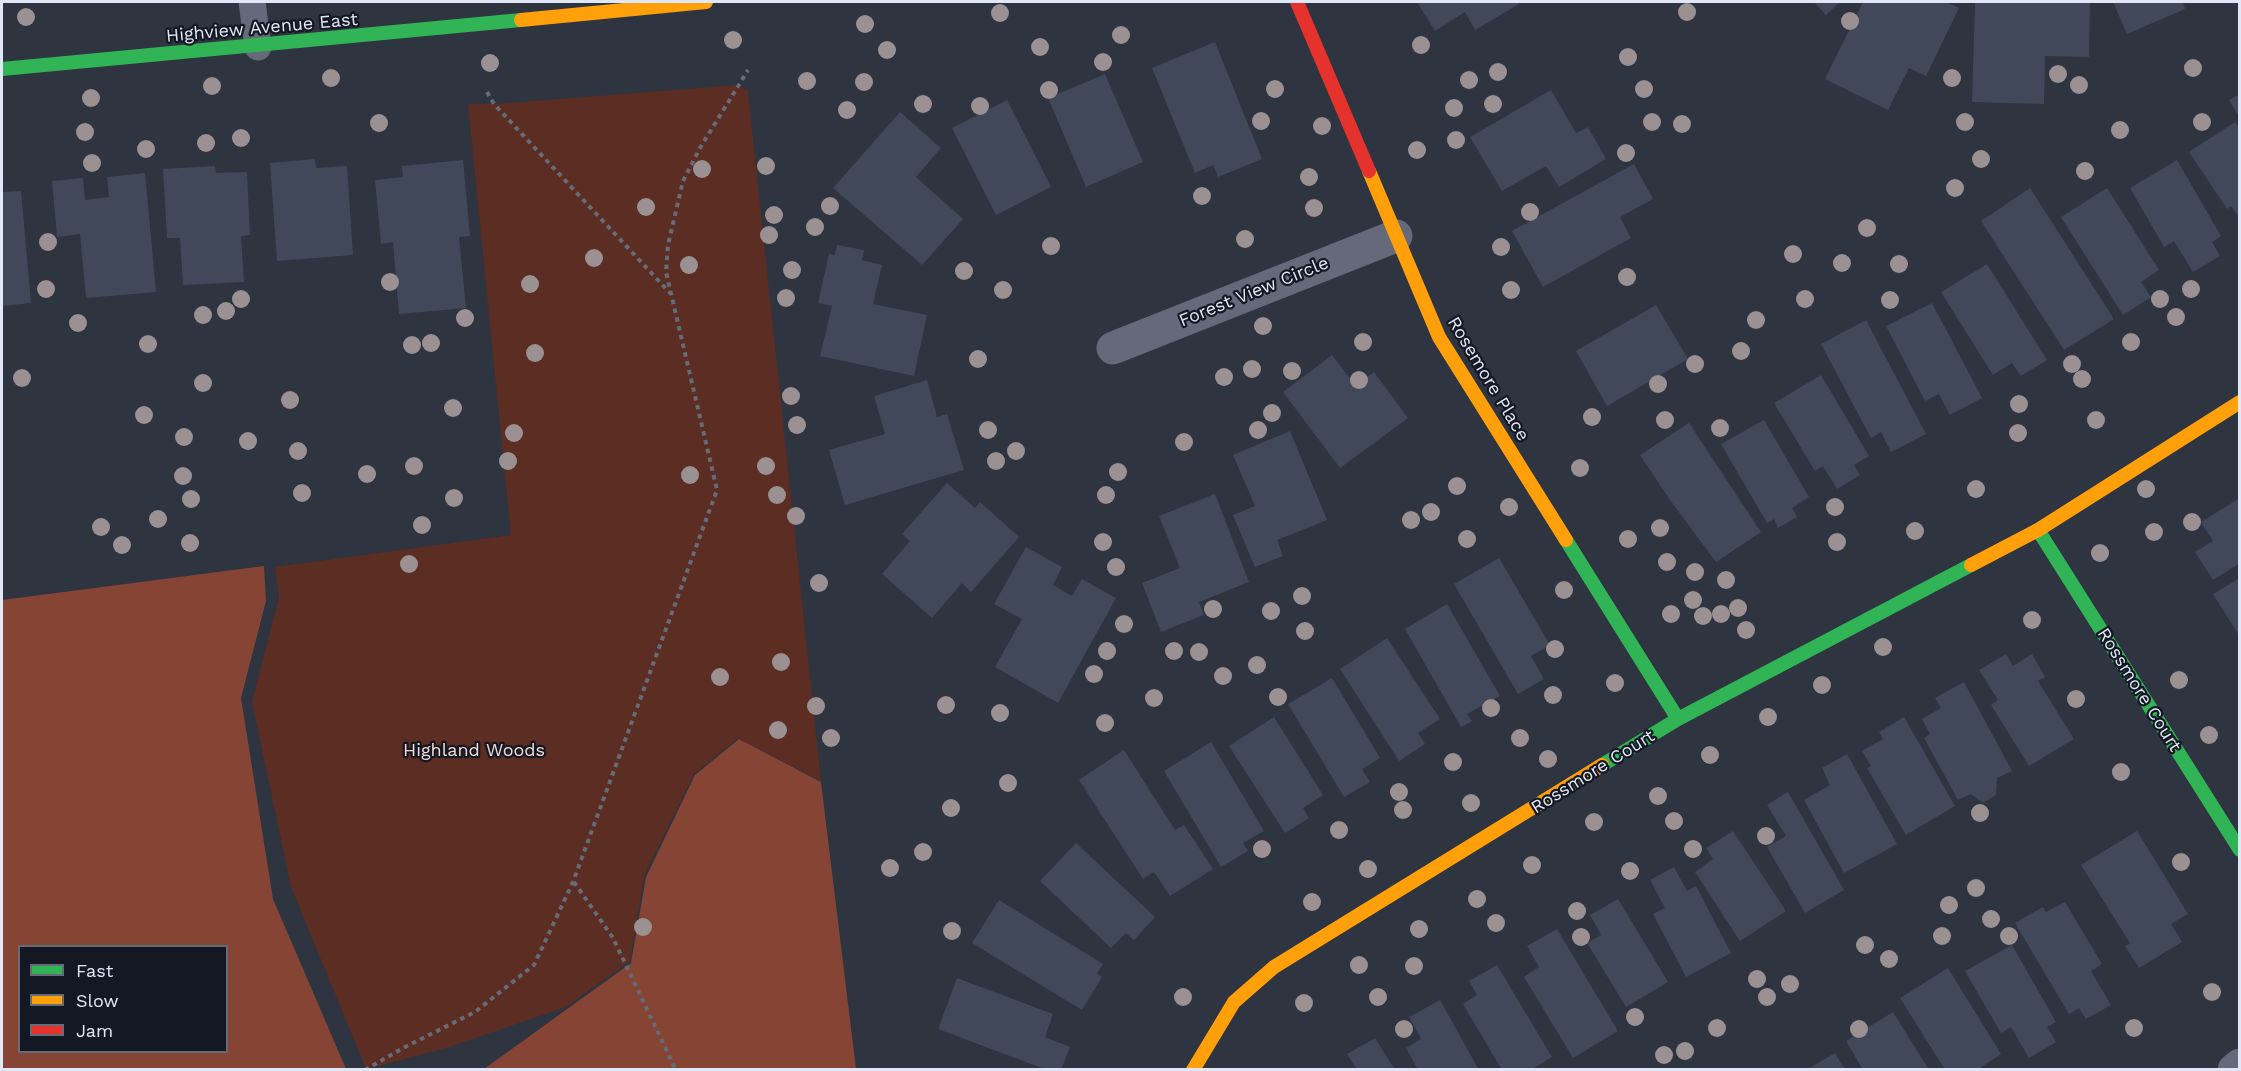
<!DOCTYPE html>
<html>
<head>
<meta charset="utf-8">
<style>
	body { margin:0 }
	#map { position:relative; width:2241px; height:1071px; overflow:hidden; background:#2e3440; font-family:"Work Sans",sans-serif }
	canvas { display:block }
	.frame { position:absolute; inset:0; border:3px solid #e0e7f7; pointer-events:none }
	.legend { position:absolute; left:18px; top:945px; width:210px; height:108px; box-sizing:border-box; background:#141823; border:2px solid #666b78; margin:0; padding:8px 10px; list-style:none; font-size:18px; color:#e0e7f7 }
	.legend li { display:flex; align-items:center; gap:12px; height:30px }
	.legend b { width:30px; border:2px solid #666b78 }
</style>
</head>
<body>
<div id="map">
<canvas width="2241" height="1071"></canvas>
<div class="frame"></div>
<ul class="legend">
<li><b style="height:8px;background:#30b455"></b>Fast</li>
<li><b style="height:8px;background:#ff9f0a"></b>Slow</li>
<li><b style="height:8px;background:#e5322d"></b>Jam</li>
</ul>
</div>
<script>
const ctx = document.querySelector('canvas').getContext('2d');
ctx.lineJoin = 'round';
function fillPath(path, color) {
  ctx.fillStyle = color;
  ctx.fill(path, 'evenodd');
}
function shape(rows) {
  const path = new Path2D();
  for (const r of rows) {
    path.moveTo(r[0], r[1]);
    for (let i = 2; i < r.length; i += 2) path.lineTo(r[i], r[i + 1]);
  }
  return path;
}
function stroke(path, color, width, dash) {
  ctx.strokeStyle = color;
  ctx.lineWidth = width;
  ctx.lineCap = dash ? 'butt' : 'round';
  ctx.setLineDash(dash || []);
  ctx.stroke(path);
}
function write(font, color, halo, rows, align = 'center') {
  ctx.font = font + ' "Work Sans",sans-serif';
  ctx.lineWidth = 4.5;
  ctx.setLineDash([]);
  ctx.textBaseline = 'middle';
  ctx.strokeStyle = halo;
  ctx.fillStyle = color;
  for (const [text, x, y, turn = 0] of rows) {
    ctx.save();
    ctx.translate(x, y);
    ctx.rotate((+turn || 0) * Math.PI / 180);
    ctx.textAlign = isNaN(turn) ? turn : align;
    if (halo) ctx.strokeText(text, 0, 0);
    ctx.fillText(text, 0, 0);
    ctx.restore();
  }
}
const green = shape([
	[738,85,748,91,821,781,738,738,694,774,644,876,630,961,566,1007,447,1048,366,1069,291,887,252,702,279,597,275,567,511,535,468,104,495,104]
]);
const forest = shape([
	[264,566,266,601,241,698,273,899,346,1069,2,1069,2,600],
	[20,946,226,946,226,1052,20,1052],
	[739,739,821,782,856,1069,484,1069,631,963,646,877,695,775]
]);
const building = shape([
	[1417,2,1518,2,1519,4,1475,30,1465,12,1435,31],
	[1814,2,1840,2,1826,15],
	[1863,2,1946,2,1959,8,1926,76,1909,68,1888,110,1825,79],
	[1975,2,2090,2,2089,57,2045,56,2044,104,1972,102],
	[2113,2,2183,2,2185,9,2127,34],
	[1215,42,1262,159,1218,177,1213,165,1195,173,1152,68],
	[1105,74,1143,162,1086,187,1048,98],
	[1551,90,1576,133,1588,127,1606,159,1559,187,1546,166,1502,191,1470,137],
	[2240,94,2240,118,2229,100],
	[1007,100,1051,187,996,215,952,128],
	[900,112,941,148,916,177,963,219,922,265,833,188],
	[2235,122,2240,129,2240,218,2231,206,2227,209,2189,152],
	[315,159,316,168,347,166,353,255,277,261,270,163],
	[463,160,470,236,459,237,466,308,399,314,393,242,381,244,375,180,403,177,402,166],
	[2177,160,2221,236,2212,242,2220,256,2193,272,2174,241,2164,247,2130,188],
	[1634,164,1653,199,1620,217,1631,238,1543,287,1512,231],
	[215,166,216,173,247,172,250,235,241,236,244,282,183,285,180,238,167,238,163,169],
	[145,173,156,292,86,298,80,234,57,237,52,181,83,178,85,200,109,197,107,177],
	[2030,188,2114,319,2064,350,1981,221],
	[2107,188,2159,270,2141,282,2151,297,2123,315,2061,217],
	[21,191,31,303,2,306,2,192],
	[837,245,864,250,862,260,882,265,873,304,927,315,914,376,820,356,832,306,818,303,829,254,835,255],
	[1987,264,2047,360,2021,376,2012,363,1993,375,1941,292],
	[1932,303,1982,398,1950,415,1939,394,1925,401,1886,326],
	[1656,305,1688,359,1607,406,1576,351],
	[1866,320,1926,434,1891,452,1881,432,1871,438,1821,344],
	[1332,355,1356,386,1374,372,1408,418,1340,468,1283,392],
	[1821,375,1869,456,1854,465,1860,475,1837,489,1823,466,1815,471,1774,403],
	[927,380,937,417,947,414,964,470,845,505,829,450,885,434,874,396],
	[1764,420,1809,497,1792,508,1797,517,1778,528,1774,519,1767,523,1721,444],
	[1689,423,1761,532,1716,562,1670,500,1640,455],
	[1290,431,1327,520,1277,540,1283,556,1255,567,1233,515,1255,506,1233,455],
	[947,483,975,508,980,502,1019,537,971,592,962,583,932,618,882,574,910,541,902,534],
	[1215,494,1249,582,1199,602,1204,615,1161,632,1142,583,1180,568,1159,516],
	[2240,498,2240,563,2213,580,2195,552,2213,541,2201,522],
	[1026,547,1062,567,1053,585,1072,596,1082,579,1116,598,1058,703,995,667,1022,619,994,604],
	[1499,558,1550,645,1531,656,1544,679,1518,694,1454,584],
	[2240,578,2240,637,2213,594],
	[1447,604,1500,696,1467,714,1472,721,1461,727,1405,629],
	[1387,638,1440,719,1418,733,1425,744,1399,761,1340,669],
	[2006,654,2013,666,2032,654,2045,677,2038,681,2074,739,2029,766,1991,705,1998,700,1979,670],
	[1332,678,1380,758,1362,769,1370,782,1344,797,1288,704],
	[1964,682,2012,771,1997,778,1996,795,1983,803,1971,794,1958,800,1924,738,1930,734,1922,719,1941,708,1935,698],
	[1274,717,1323,795,1303,808,1309,818,1285,833,1229,746],
	[1904,717,1955,806,1906,835,1867,768,1871,766,1862,751,1883,739,1879,732],
	[1211,742,1264,831,1243,843,1248,851,1221,867,1164,771],
	[1124,750,1175,830,1184,825,1213,869,1170,896,1154,872,1143,879,1079,780],
	[1847,754,1897,844,1844,873,1804,800,1830,785,1822,768],
	[1788,792,1844,890,1805,913,1767,847,1786,836,1767,805],
	[1733,831,1786,911,1740,941,1695,872,1713,859,1706,848],
	[2137,831,2188,914,2171,924,2182,942,2139,968,2125,946,2130,943,2081,865],
	[1076,843,1155,917,1134,940,1126,933,1111,948,1040,881],
	[1674,867,1687,891,1696,886,1731,953,1686,977,1653,914,1665,908,1650,880],
	[1618,899,1668,982,1626,1007,1587,943,1601,935,1590,915],
	[999,900,1103,964,1097,973,1102,977,1082,1010,972,943],
	[2065,902,2102,964,2091,971,2111,1005,2086,1019,2079,1008,2069,1014,2015,923,2043,907,2046,912],
	[1557,929,1618,1031,1573,1058,1524,977,1539,967,1527,946],
	[2012,945,2056,1022,2047,1027,2056,1042,2029,1058,2011,1027,2001,1033,1965,971],
	[1497,965,1552,1057,1531,1070,1502,1070,1463,1004,1477,995,1469,981],
	[1948,968,2001,1054,1980,1068,1981,1070,1945,1070,1900,998],
	[957,978,1053,1014,1045,1037,1070,1047,1061,1070,1047,1070,938,1029],
	[1440,1000,1479,1070,1418,1070,1406,1048,1421,1039,1409,1017],
	[1893,1012,1929,1070,1863,1070,1846,1041],
	[1375,1038,1395,1070,1357,1070,1347,1054],
	[1835,1053,1845,1070,1806,1070]
]);
const path = shape([
	[487,92,494,104,670,293],
	[574,882,613,938,676,1070],
	[365,1070,403,1048,475,1012,534,965,573,882,717,490,666,272,668,245,683,181,700,148,748,70]
]);
const lane = shape([
	[252,2,258,47]
]);
const street = shape([
	[1113,348,1396,236],
	[2234,1070,2240,1065]
]);
const fast = shape([
	[2,69,521,20],
	[2038,530,2240,850],
	[1566,540,1678,719],
	[1602,765,1678,719,1971,565]
]);
const slow = shape([
	[521,20,706,2],
	[1369,171,1439,337,1566,540],
	[1971,565,2038,530,2240,402],
	[1193,1070,1234,1002,1274,967,1602,765]
]);
const jam = shape([
	[1297,2,1369,171]
]);
const trees = [
	[1687,12],
	[1000,13],
	[26,17],
	[1850,21],
	[865,24],
	[1121,35],
	[733,40],
	[1421,45],
	[1040,47],
	[887,50],
	[1628,57],
	[1103,62],
	[490,63],
	[2193,68],
	[1498,72],
	[2058,74],
	[331,78],
	[1952,78],
	[1469,80],
	[807,81],
	[864,82],
	[2079,85],
	[212,86],
	[1275,89],
	[1644,89],
	[1049,90],
	[91,98],
	[923,104],
	[1493,104],
	[980,106],
	[1454,108],
	[847,110],
	[1261,121],
	[1652,122],
	[1965,122],
	[2202,122],
	[379,123],
	[1682,124],
	[1322,126],
	[2120,130],
	[85,132],
	[241,138],
	[1456,140],
	[206,143],
	[146,149],
	[1417,150],
	[1626,153],
	[1981,159],
	[92,163],
	[766,166],
	[702,169],
	[2085,171],
	[1309,177],
	[1955,188],
	[1202,196],
	[830,206],
	[646,207],
	[1314,208],
	[1530,212],
	[774,215],
	[815,227],
	[1867,228],
	[769,235],
	[1245,239],
	[48,242],
	[1051,246],
	[1501,247],
	[1793,254],
	[594,258],
	[1842,263],
	[1899,264],
	[689,265],
	[792,270],
	[964,271],
	[1627,277],
	[390,282],
	[530,284],
	[46,289],
	[2191,289],
	[1003,290],
	[1511,290],
	[786,298],
	[241,299],
	[1805,299],
	[2160,299],
	[1890,300],
	[226,311],
	[203,315],
	[2176,317],
	[465,318],
	[1756,320],
	[78,323],
	[1263,326],
	[1363,342],
	[2131,342],
	[431,343],
	[148,344],
	[412,345],
	[1741,351],
	[535,353],
	[978,359],
	[1695,364],
	[2072,364],
	[1252,369],
	[1292,371],
	[1224,377],
	[22,378],
	[2082,379],
	[1359,380],
	[203,383],
	[1658,384],
	[791,396],
	[290,400],
	[2019,404],
	[453,408],
	[1272,413],
	[144,415],
	[1592,417],
	[1665,420],
	[2096,420],
	[797,425],
	[1720,428],
	[988,430],
	[1258,430],
	[514,433],
	[2018,433],
	[184,437],
	[248,441],
	[1184,442],
	[298,451],
	[1016,451],
	[508,461],
	[996,461],
	[414,466],
	[766,466],
	[1580,468],
	[1118,472],
	[367,474],
	[690,475],
	[183,476],
	[1457,486],
	[1976,489],
	[2146,489],
	[302,493],
	[777,495],
	[1106,495],
	[454,498],
	[191,499],
	[1509,507],
	[1835,507],
	[1431,512],
	[796,516],
	[158,519],
	[1411,520],
	[2192,522],
	[422,525],
	[101,527],
	[1660,528],
	[1915,531],
	[2154,532],
	[1467,539],
	[1628,539],
	[1103,542],
	[1837,542],
	[190,543],
	[122,545],
	[2100,553],
	[1667,562],
	[409,564],
	[1116,567],
	[1695,572],
	[1726,580],
	[819,583],
	[1564,590],
	[1302,596],
	[1693,600],
	[1738,608],
	[1213,609],
	[1271,611],
	[1671,614],
	[1721,614],
	[1703,616],
	[2032,620],
	[1124,624],
	[1746,630],
	[1305,631],
	[1883,647],
	[1555,649],
	[1107,651],
	[1174,651],
	[1199,652],
	[781,662],
	[1257,665],
	[1094,674],
	[1223,676],
	[720,677],
	[2179,680],
	[1615,683],
	[1822,685],
	[1553,695],
	[1278,697],
	[1154,698],
	[2076,699],
	[946,705],
	[816,706],
	[1491,708],
	[1000,713],
	[1768,717],
	[1105,723],
	[778,730],
	[2209,735],
	[831,738],
	[1520,738],
	[1710,755],
	[1548,759],
	[1453,762],
	[2121,772],
	[1008,783],
	[1399,792],
	[1658,796],
	[1471,803],
	[951,808],
	[1403,810],
	[1980,813],
	[1674,821],
	[1594,822],
	[1339,830],
	[1766,836],
	[1262,849],
	[1693,849],
	[923,852],
	[2181,862],
	[1532,865],
	[890,868],
	[1368,869],
	[1630,871],
	[1976,888],
	[1477,899],
	[1312,902],
	[1949,905],
	[1577,911],
	[1991,919],
	[1496,923],
	[643,927],
	[1419,929],
	[952,931],
	[1942,936],
	[2009,936],
	[1581,937],
	[1865,945],
	[1889,959],
	[1359,965],
	[1414,966],
	[1757,979],
	[1790,984],
	[2212,992],
	[1183,997],
	[1378,997],
	[1767,997],
	[1304,1003],
	[1635,1017],
	[1717,1028],
	[2134,1028],
	[1404,1029],
	[1859,1029],
	[1685,1051],
	[1664,1055]
];
const streetNames = [
	["Highview Avenue East",262,28,-5],
	["Forest View Circle",1254,292,-22],
	["Rosemore Place",1488,379,59],
	["Rossmore Court",2139,690,58],
	["Rossmore Court",1593,772,-32]
];
const parkNames = [
	["Highland Woods",474,751]
];
fillPath(green, '#5b2d23');
fillPath(forest, '#864434');
fillPath(building, '#41485a');
stroke(path, '#666b77', 4, [4.5, 4.5]);
stroke(lane, '#646a7a', 27);
stroke(street, '#646a7a', 33);
stroke(fast, '#30b455', 14);
stroke(slow, '#ff9f0a', 14);
stroke(jam, '#e5322d', 14);
ctx.fillStyle = '#9b9092';
for (const [x, y] of trees) {
  ctx.beginPath();
  ctx.arc(x, y, 9, 0, 2 * Math.PI);
  ctx.fill();
}
write('18px', '#e0e7f7', '#141823', streetNames);
write('18px', '#f4dcd6', '#141823', parkNames);
</script>
</body>
</html>
